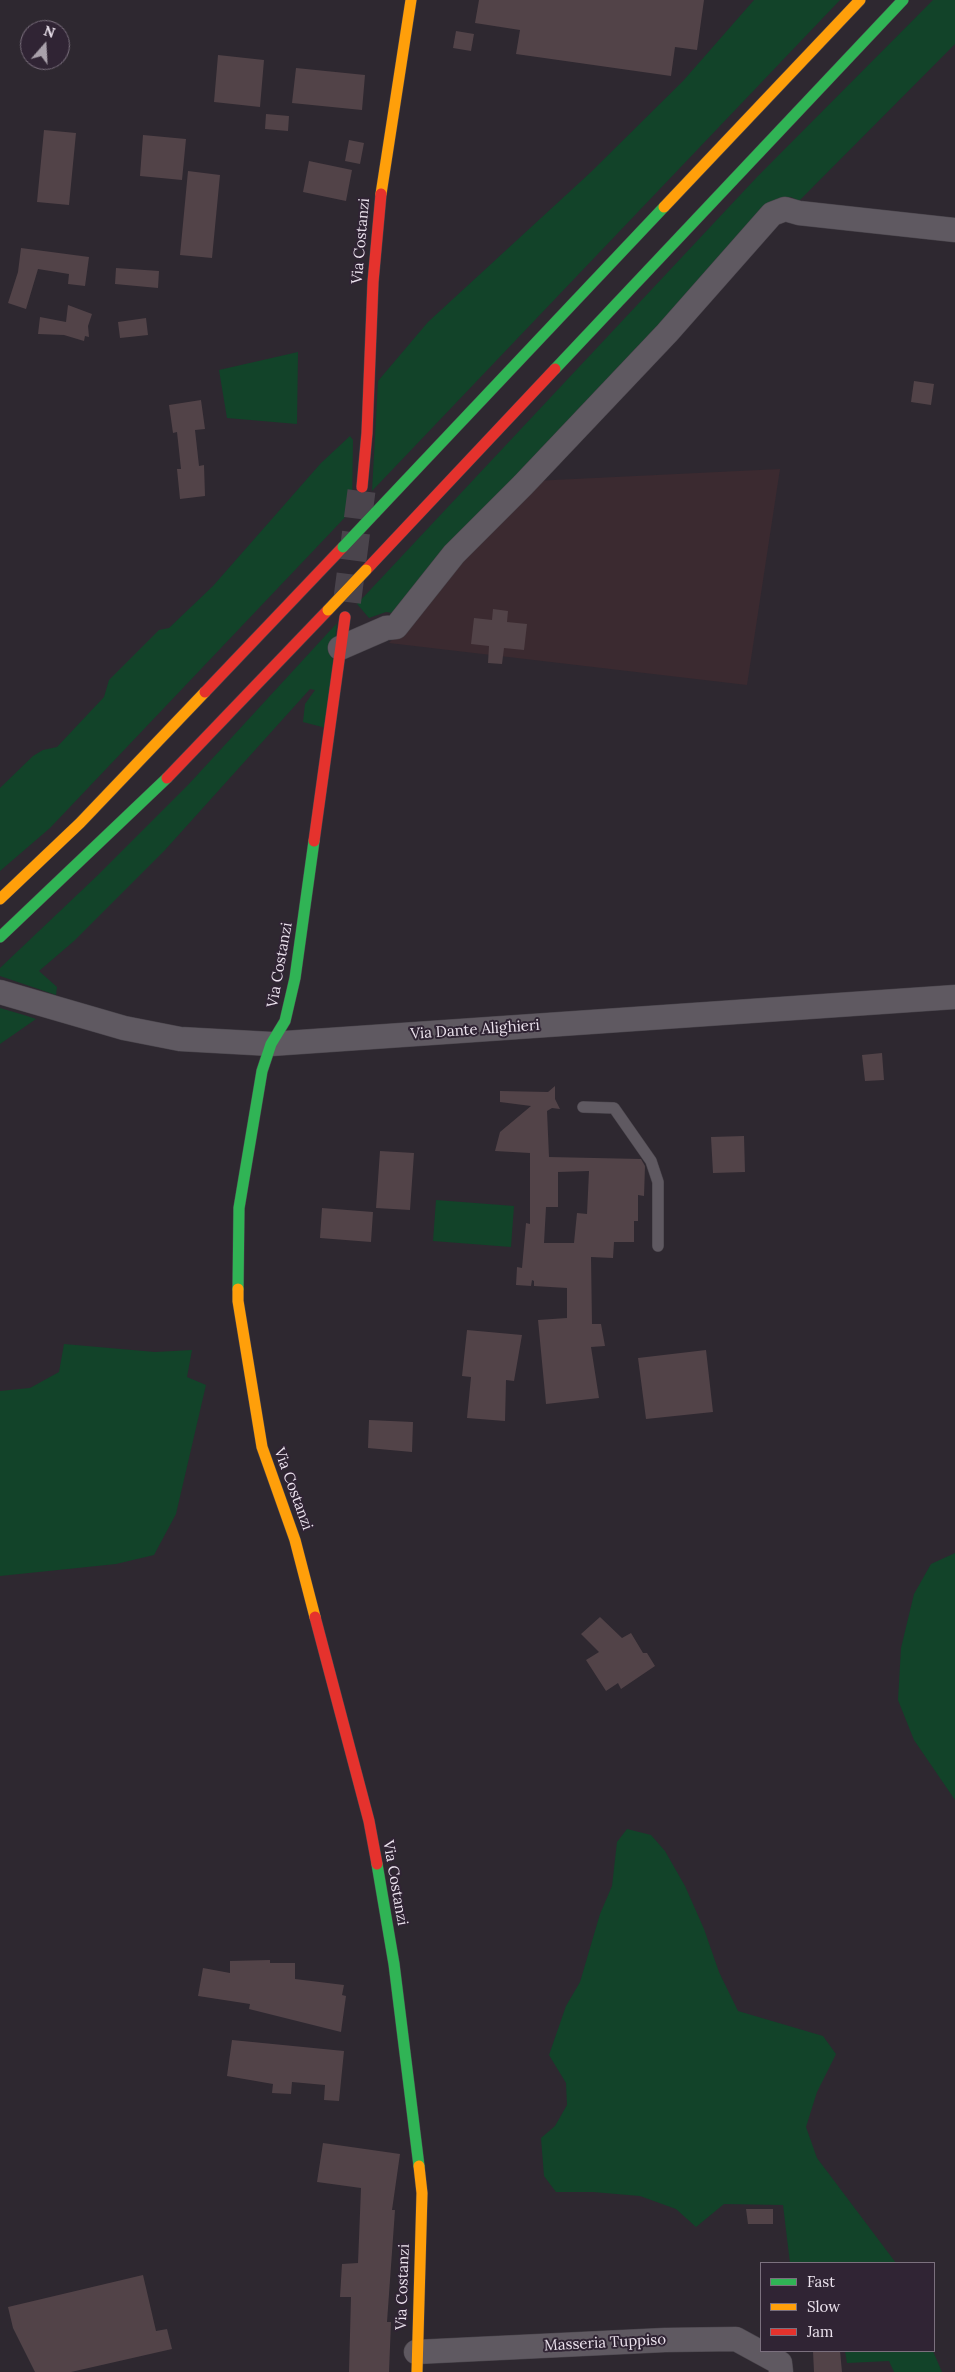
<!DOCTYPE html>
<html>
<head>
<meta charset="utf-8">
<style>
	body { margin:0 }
	#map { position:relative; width:955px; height:2372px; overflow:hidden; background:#2e2830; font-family:Lora,serif }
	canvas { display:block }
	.legend { position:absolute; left:760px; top:2262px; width:175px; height:90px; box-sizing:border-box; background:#302434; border:1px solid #7b707e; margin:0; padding:6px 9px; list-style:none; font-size:15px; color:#ebe2ed }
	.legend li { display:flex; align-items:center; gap:10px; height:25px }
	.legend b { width:25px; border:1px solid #7b707e }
	.north { position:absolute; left:20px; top:20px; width:50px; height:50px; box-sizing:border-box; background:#302434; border:1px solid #7b707e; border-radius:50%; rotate:19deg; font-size:14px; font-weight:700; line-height:20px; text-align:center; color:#ebe2ed }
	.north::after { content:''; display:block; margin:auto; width:18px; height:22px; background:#a9a1ab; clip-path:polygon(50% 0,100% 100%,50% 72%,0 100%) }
</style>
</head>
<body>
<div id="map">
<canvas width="955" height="2372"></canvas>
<ul class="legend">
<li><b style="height:6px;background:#30b455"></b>Fast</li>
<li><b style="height:6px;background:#ff9f0a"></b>Slow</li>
<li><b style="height:6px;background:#e5322d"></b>Jam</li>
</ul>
<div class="north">N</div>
</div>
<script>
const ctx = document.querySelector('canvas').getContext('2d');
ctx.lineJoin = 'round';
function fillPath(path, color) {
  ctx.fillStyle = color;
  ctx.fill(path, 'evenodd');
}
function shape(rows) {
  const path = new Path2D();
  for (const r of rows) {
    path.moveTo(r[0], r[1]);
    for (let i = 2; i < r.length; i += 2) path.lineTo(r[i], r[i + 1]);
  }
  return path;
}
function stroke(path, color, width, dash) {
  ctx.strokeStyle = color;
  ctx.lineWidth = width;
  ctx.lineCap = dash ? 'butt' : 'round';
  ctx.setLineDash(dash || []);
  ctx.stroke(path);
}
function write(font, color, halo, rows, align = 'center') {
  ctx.font = font + ' Lora,serif';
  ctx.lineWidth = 4;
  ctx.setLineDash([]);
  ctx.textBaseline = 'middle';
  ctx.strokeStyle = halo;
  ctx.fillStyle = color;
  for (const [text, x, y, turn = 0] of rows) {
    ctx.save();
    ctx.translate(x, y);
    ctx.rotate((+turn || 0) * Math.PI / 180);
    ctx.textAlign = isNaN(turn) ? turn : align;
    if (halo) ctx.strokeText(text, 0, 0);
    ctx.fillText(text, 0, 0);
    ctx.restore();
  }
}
const industrial = shape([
	[780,469,747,685,389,643,533,481]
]);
const green = shape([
	[754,0,840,0,372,491,378,381,428,322,591,172,683,81],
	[933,0,955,0,955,44,799,201,791,197,778,200,399,614,386,612,369,618,357,604,757,177],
	[298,352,297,424,227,418,219,370],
	[350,436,353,440,352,510,50,828,0,871,0,788,33,756,43,750,57,747,104,697,109,680,159,630,169,628,213,586,321,463],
	[337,623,326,728,303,722,305,704,315,690,310,689,165,850,74,941,39,971,57,987,56,995,0,976,0,968,98,875,188,785],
	[0,1008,24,1015,36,1019,0,1044],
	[436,1200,514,1206,511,1247,433,1241],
	[64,1344,155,1352,192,1350,187,1377,206,1385,176,1514,154,1555,116,1564,0,1576,0,1391,30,1388,59,1372],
	[955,1553,955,1800,914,1740,898,1700,901,1648,914,1594,931,1564],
	[627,1829,651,1835,665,1851,685,1886,704,1929,719,1972,738,2011,823,2036,836,2054,817,2092,806,2127,817,2158,896,2263,790,2263,783,2205,724,2204,696,2227,676,2209,640,2196,593,2192,556,2192,544,2176,541,2138,555,2126,567,2105,566,2083,549,2055,566,2006,580,1982,600,1914,612,1886,617,1842],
	[845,2351,933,2351,942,2372,894,2372,889,2361,847,2363]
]);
const building = shape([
	[479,0,704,0,697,50,675,47,671,76,516,54,520,30,475,23],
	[456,31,474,34,471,51,453,48],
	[218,55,264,60,260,107,214,102],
	[296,68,365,75,362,110,292,103],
	[266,114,289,116,288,131,265,129],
	[44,130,76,133,69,205,37,202],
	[143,135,186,139,182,180,140,176],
	[349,140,364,143,360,164,345,161],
	[309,161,352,170,346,201,303,192],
	[188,171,220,175,212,258,180,255],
	[21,248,89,257,85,286,68,284,69,274,38,269,26,309,8,303,18,272],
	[116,268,159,271,158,288,115,284],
	[68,305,92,314,88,326,89,337,85,336,84,341,64,335,38,334,40,317,66,322],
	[146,318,148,335,120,338,118,322],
	[914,381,934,384,931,405,911,402],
	[201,400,205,429,195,430,199,466,204,465,205,496,180,499,177,469,181,469,177,432,173,433,169,405],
	[493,609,508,611,507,622,527,624,524,650,504,648,502,664,488,663,489,646,471,644,474,618,492,620],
	[882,1053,884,1080,865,1081,862,1055],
	[555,1086,555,1099,560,1109,552,1108,547,1111,549,1157,641,1159,645,1166,644,1196,638,1195,638,1221,634,1221,634,1242,614,1242,613,1258,591,1257,592,1324,601,1324,605,1346,591,1347,599,1398,546,1404,538,1320,567,1318,567,1288,534,1286,534,1281,532,1280,531,1286,516,1285,517,1267,522,1268,526,1223,530,1224,530,1153,495,1151,500,1132,531,1106,500,1102,500,1091,548,1092],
	[589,1171,587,1214,577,1213,574,1243,544,1243,546,1207,558,1207,558,1172],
	[744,1136,745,1172,713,1173,711,1137],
	[380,1151,414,1153,410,1210,376,1208],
	[322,1208,373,1212,371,1242,320,1238],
	[467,1330,522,1335,514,1381,506,1380,505,1421,467,1418,471,1377,462,1376],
	[706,1350,713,1412,646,1419,638,1358],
	[369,1420,413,1422,412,1452,368,1448],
	[600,1617,622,1638,631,1633,643,1653,647,1653,655,1666,621,1689,618,1683,606,1691,586,1660,599,1652,581,1634],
	[270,1960,270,1963,295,1963,295,1979,344,1985,342,1995,346,1996,341,2032,249,2009,250,2004,198,1996,203,1968,230,1973,230,1961],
	[232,2040,344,2051,339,2101,324,2100,325,2085,292,2082,291,2094,272,2093,273,2084,227,2076],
	[323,2143,400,2154,392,2210,395,2210,387,2322,391,2322,389,2372,349,2372,351,2297,340,2297,342,2264,358,2263,361,2188,317,2182],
	[746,2209,773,2209,773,2224,748,2224],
	[143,2275,156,2331,167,2329,172,2349,71,2372,35,2372,13,2328,8,2307],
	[813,2351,840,2351,842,2372,814,2372]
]);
const secondaryTunnel = shape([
	[347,602,362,487]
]);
const lane = shape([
	[583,1107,614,1108,651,1161,658,1182,658,1246]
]);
const street = shape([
	[340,648,386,628,396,627,454,554,523,485,667,333,772,214,785,209,799,213,955,230],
	[0,992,124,1028,180,1039,271,1044,955,997],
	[416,2352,665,2340,736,2339,780,2363,781,2372]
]);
const fast = shape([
	[555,369,903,0],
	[375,513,664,207],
	[0,937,167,778],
	[238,1289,239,1208,262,1071,271,1044,285,1021,295,978,314,841],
	[377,1864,394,1964,419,2166]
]);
const slow = shape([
	[381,194,411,0],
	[664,207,860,0],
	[0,899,80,823,205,692],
	[238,1289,238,1301,262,1447,295,1540,315,1617],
	[417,2372,422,2193,419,2166]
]);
const jam = shape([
	[362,487,367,433,373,282,381,194],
	[366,570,555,369],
	[205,692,343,547],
	[167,778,328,610],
	[314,841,345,617],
	[315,1617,369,1821,377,1864]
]);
const fastBridge = shape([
	[343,547,375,513]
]);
const slowBridge = shape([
	[328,610,366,570]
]);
const streetNames = [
	["Via Costanzi",361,241,-85],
	["Via Costanzi",280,965,-80],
	["Via Dante Alighieri",475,1030,-4],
	["Via Costanzi",293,1489,70],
	["Via Costanzi",395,1883,80],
	["Via Costanzi",403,2287,-88],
	["Masseria Tuppiso",605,2343,-3]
];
fillPath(industrial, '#3b2a30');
fillPath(green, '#124329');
fillPath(building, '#524348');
stroke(secondaryTunnel, '#4a444c', 28, [28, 14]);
stroke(lane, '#49444b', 12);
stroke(street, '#49444b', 25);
stroke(fast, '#49444b', 12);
stroke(slow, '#49444b', 12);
stroke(jam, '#49444b', 12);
stroke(lane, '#5f5961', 11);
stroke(street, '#5f5961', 24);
stroke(fast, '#30b455', 11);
stroke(slow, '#ff9f0a', 11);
stroke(jam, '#e5322d', 11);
stroke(fastBridge, '#49444b', 12, []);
stroke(slowBridge, '#49444b', 12, []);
stroke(fastBridge, '#30b455', 11);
stroke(slowBridge, '#ff9f0a', 11);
write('15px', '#ebe2ed', '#302434', streetNames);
</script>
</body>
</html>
